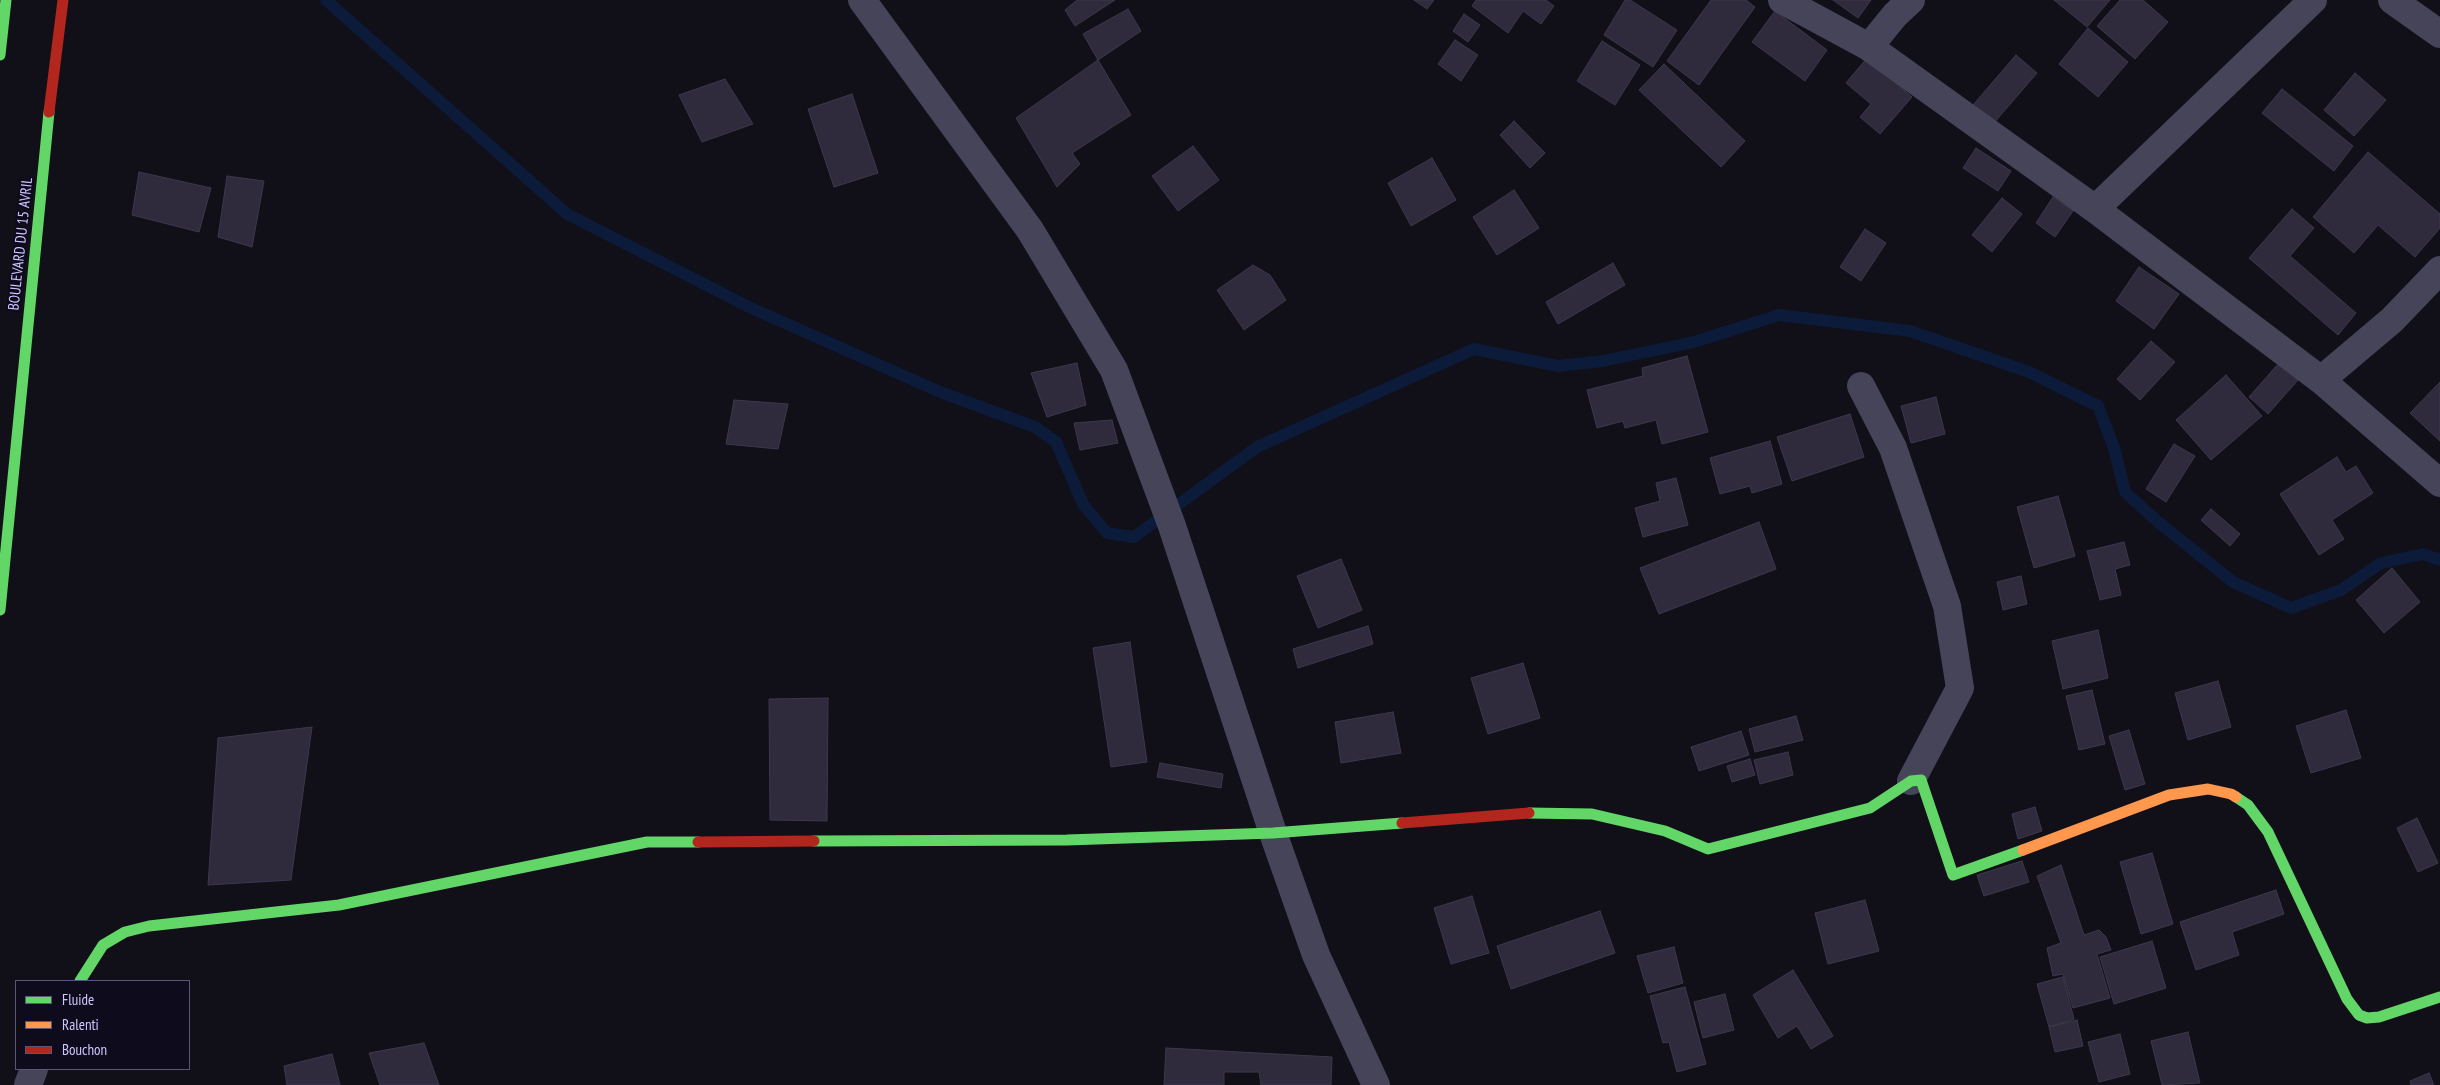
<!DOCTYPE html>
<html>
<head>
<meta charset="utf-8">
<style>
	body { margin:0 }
	#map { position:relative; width:2440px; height:1085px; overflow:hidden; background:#110f18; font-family:"PT Sans Narrow",sans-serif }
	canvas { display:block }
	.legend { position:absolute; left:15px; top:980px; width:175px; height:90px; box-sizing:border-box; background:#0e0b1c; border:1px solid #5b5677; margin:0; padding:6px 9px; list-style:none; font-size:15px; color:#cec6ff }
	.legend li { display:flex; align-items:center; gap:10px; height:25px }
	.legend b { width:25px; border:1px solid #5b5677 }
</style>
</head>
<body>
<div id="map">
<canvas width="2440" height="1085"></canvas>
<ul class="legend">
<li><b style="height:6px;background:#63d668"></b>Fluide</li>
<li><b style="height:6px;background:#ff974d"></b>Ralenti</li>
<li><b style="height:6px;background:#b3261e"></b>Bouchon</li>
</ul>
</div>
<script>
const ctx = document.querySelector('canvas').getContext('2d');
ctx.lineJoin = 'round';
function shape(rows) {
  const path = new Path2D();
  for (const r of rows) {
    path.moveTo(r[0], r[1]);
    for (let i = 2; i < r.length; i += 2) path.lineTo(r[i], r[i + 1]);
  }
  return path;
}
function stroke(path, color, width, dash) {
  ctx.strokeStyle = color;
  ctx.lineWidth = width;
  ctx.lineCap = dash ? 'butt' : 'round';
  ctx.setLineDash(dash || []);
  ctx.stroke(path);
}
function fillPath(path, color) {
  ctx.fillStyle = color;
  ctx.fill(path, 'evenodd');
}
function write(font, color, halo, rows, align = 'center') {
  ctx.font = font + ' "PT Sans Narrow",sans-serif';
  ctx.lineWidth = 4;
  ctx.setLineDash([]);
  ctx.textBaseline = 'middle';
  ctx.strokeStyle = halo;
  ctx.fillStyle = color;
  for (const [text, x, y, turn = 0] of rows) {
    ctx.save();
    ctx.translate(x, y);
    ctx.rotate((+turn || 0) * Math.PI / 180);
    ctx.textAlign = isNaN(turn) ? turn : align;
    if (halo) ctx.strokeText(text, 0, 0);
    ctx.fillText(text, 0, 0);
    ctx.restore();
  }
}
const stream = shape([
	[326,0,567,214,751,308,940,392,1035,427,1056,442,1083,504,1107,533,1134,537,1257,447,1474,349,1558,366,1603,361,1694,342,1779,315,1910,331,2029,372,2098,406,2114,448,2125,492,2157,521,2233,582,2291,608,2341,590,2381,563,2423,554,2440,560]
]);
const building = shape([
	[1077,0,1115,0,1075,26,1065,10,1077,0],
	[1414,0,1434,0,1427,9,1414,0],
	[1476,0,1546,0,1554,6,1541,24,1523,11,1508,33,1472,6,1476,0],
	[1625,0,1630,0,1677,30,1653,67,1604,35,1625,0],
	[1711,0,1746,0,1755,7,1699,85,1667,61,1711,0],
	[1833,0,1871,0,1858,18,1833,0],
	[2054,0,2110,0,2087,27,2054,0],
	[2120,0,2143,0,2168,22,2135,59,2097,26,2120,0],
	[1128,9,1141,31,1098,60,1083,34,1128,9],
	[1775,11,1827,50,1805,81,1752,42,1775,11],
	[1464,14,1480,25,1468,42,1453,31,1464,14],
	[2088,28,2128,62,2098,97,2059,64,2088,28],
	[1455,40,1478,55,1461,81,1438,64,1455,40],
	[1602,41,1640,65,1615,105,1577,81,1602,41],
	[2016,55,2037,73,1993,124,1973,105,2016,55],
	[1867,58,1912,97,1880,134,1860,117,1871,104,1846,83,1867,58],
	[1098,60,1131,115,1072,153,1080,164,1057,187,1016,118,1098,60],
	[1664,64,1745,141,1721,167,1639,90,1664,64],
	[2355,73,2386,100,2354,136,2324,110,2355,73],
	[725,79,753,124,702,142,679,95,725,79],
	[2282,89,2353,146,2334,171,2262,113,2282,89],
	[852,94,878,173,834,187,808,109,852,94],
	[1514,121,1545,153,1530,168,1500,135,1514,121],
	[1193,146,1219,180,1178,211,1152,176,1193,146],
	[1976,148,2011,171,1998,191,1963,168,1976,148],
	[2368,152,2440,214,2440,228,2415,257,2378,225,2354,253,2313,217,2368,152],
	[1432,158,1456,200,1411,226,1388,183,1432,158],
	[139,172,211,188,199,232,132,215,139,172],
	[227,176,264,181,252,247,218,237,227,176],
	[1514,190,1539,228,1497,255,1473,217,1514,190],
	[2053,197,2073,211,2055,237,2036,223,2053,197],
	[2002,198,2022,214,1992,252,1972,235,2002,198],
	[2292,209,2314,228,2290,256,2356,313,2338,335,2249,258,2292,209],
	[1865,229,1886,243,1861,281,1840,267,1865,229],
	[1613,263,1625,285,1558,324,1546,302,1613,263],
	[1253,265,1270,275,1286,300,1244,330,1217,290,1253,265],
	[2139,267,2179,294,2154,329,2116,301,2139,267],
	[2151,341,2175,362,2140,400,2117,379,2151,341],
	[1687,356,1708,432,1662,444,1656,420,1625,428,1623,421,1597,428,1587,390,1643,376,1642,368,1687,356],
	[1077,363,1086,405,1047,417,1031,373,1077,363],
	[2279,363,2298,380,2268,414,2249,397,2279,363],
	[2226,375,2262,416,2211,460,2176,420,2226,375],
	[2440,382,2440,441,2410,413,2440,382],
	[1936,397,1945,434,1911,443,1901,406,1936,397],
	[734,400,788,404,778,449,726,444,734,400],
	[1850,414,1864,457,1792,481,1777,437,1850,414],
	[1112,420,1118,443,1080,450,1074,423,1112,420],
	[1770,441,1782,484,1752,493,1750,486,1720,494,1710,458,1770,441],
	[2174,444,2195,456,2166,502,2146,489,2174,444],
	[2337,457,2346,472,2356,466,2373,493,2332,520,2344,539,2319,555,2280,494,2337,457],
	[1676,478,1688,525,1643,537,1635,508,1660,501,1656,483,1676,478],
	[2058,496,2075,556,2034,568,2017,507,2058,496],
	[2211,509,2240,534,2230,546,2201,520,2211,509],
	[1759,522,1776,569,1659,614,1640,568,1759,522],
	[2124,542,2130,565,2115,569,2121,595,2100,600,2087,551,2124,542],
	[1341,559,1362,610,1318,628,1297,576,1341,559],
	[2392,568,2420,602,2384,633,2356,600,2392,568],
	[2021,576,2027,604,2003,610,1997,582,2021,576],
	[1368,626,1373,644,1298,668,1293,649,1368,626],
	[2098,630,2108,678,2063,689,2052,641,2098,630],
	[1130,642,1147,762,1111,767,1093,648,1130,642],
	[1523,663,1540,718,1488,734,1471,678,1523,663],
	[2218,681,2231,727,2188,740,2175,693,2218,681],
	[2092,690,2105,744,2079,750,2066,696,2092,690],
	[828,698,827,821,770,820,769,699,828,698],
	[2346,710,2361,758,2311,773,2296,726,2346,710],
	[1393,712,1401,753,1341,763,1335,722,1393,712],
	[1796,716,1803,740,1755,752,1749,729,1796,716],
	[312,727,291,880,208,885,218,738,312,727],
	[2129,730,2145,784,2125,790,2109,736,2129,730],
	[1741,731,1749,755,1699,771,1691,747,1741,731],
	[1788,752,1793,775,1760,784,1754,760,1788,752],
	[1750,759,1755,775,1732,782,1727,766,1750,759],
	[1160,763,1223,774,1221,788,1157,777,1160,763],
	[2035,807,2042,831,2018,839,2012,814,2035,807],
	[2417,818,2438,863,2418,872,2397,828,2417,818],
	[2152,853,2173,924,2141,934,2120,862,2152,853],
	[2022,861,2029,882,1984,896,1977,875,2022,861],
	[2061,865,2084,935,2099,930,2106,937,2111,950,2097,954,2110,998,2073,1008,2063,974,2053,976,2047,948,2061,943,2037,876,2061,865],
	[2276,890,2284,914,2232,932,2239,955,2196,970,2180,922,2276,890],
	[1472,896,1489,953,1451,964,1434,908,1472,896],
	[1865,900,1879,951,1828,964,1815,913,1865,900],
	[1600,911,1615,953,1511,989,1497,946,1600,911],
	[2152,941,2166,988,2114,1004,2100,957,2152,941],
	[1674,947,1683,983,1648,993,1637,956,1674,947],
	[1793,970,1833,1036,1811,1049,1797,1026,1778,1038,1753,995,1793,970],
	[2063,977,2074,1019,2049,1027,2037,984,2063,977],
	[1685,987,1706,1064,1677,1072,1669,1042,1663,1043,1650,996,1685,987],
	[1725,994,1734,1030,1703,1038,1694,1002,1725,994],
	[2077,1020,2083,1046,2055,1052,2049,1027,2077,1020],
	[2188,1032,2200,1083,2162,1085,2151,1041,2188,1032],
	[2120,1034,2130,1074,2099,1082,2088,1042,2120,1034],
	[424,1043,439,1085,380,1085,369,1053,424,1043],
	[1166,1048,1332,1057,1331,1085,1261,1085,1259,1072,1224,1072,1224,1085,1164,1085,1166,1048],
	[332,1054,340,1085,287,1085,284,1066,332,1054],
	[2429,1073,2434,1085,2411,1085,2410,1081,2429,1073]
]);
const street = shape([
	[862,0,1030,230,1114,370,1172,526,1273,833,1316,955,1376,1085],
	[1782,0,1869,47,2095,209,2321,380,2440,483],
	[2392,0,2440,34],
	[1869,47,1895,15,1911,0],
	[2095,209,2313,0],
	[2321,380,2392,320,2440,270],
	[1861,386,1893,448,1947,606,1960,688,1911,781],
	[28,1085,34,1069]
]);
const fast = shape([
	[0,55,6,0],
	[0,610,49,112],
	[2236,797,2248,805,2268,832,2347,999,2359,1015,2367,1018,2379,1017,2440,997],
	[1529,813,1592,814,1665,831,1708,849,1870,808,1911,781,1921,780,1953,875,2023,850],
	[814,841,1067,840,1273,833,1402,823],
	[80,981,103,945,125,932,149,926,339,905,647,842,698,842]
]);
const slow = shape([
	[2023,850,2169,795,2208,789,2231,794,2236,797]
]);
const jam = shape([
	[49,112,63,0],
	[1402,823,1529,813],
	[698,842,814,841]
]);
const streetNames = [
	["BOULEVARD DU 15 AVRIL",21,244,-84]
];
stroke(stream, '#0b1b39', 12);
fillPath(building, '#2f2b3c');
stroke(building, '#3c394d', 1);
stroke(street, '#454459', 28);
stroke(fast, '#63d668', 11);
stroke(slow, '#ff974d', 11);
stroke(jam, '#b3261e', 11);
write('15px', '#cec6ff', '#0e0b1c', streetNames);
</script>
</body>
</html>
